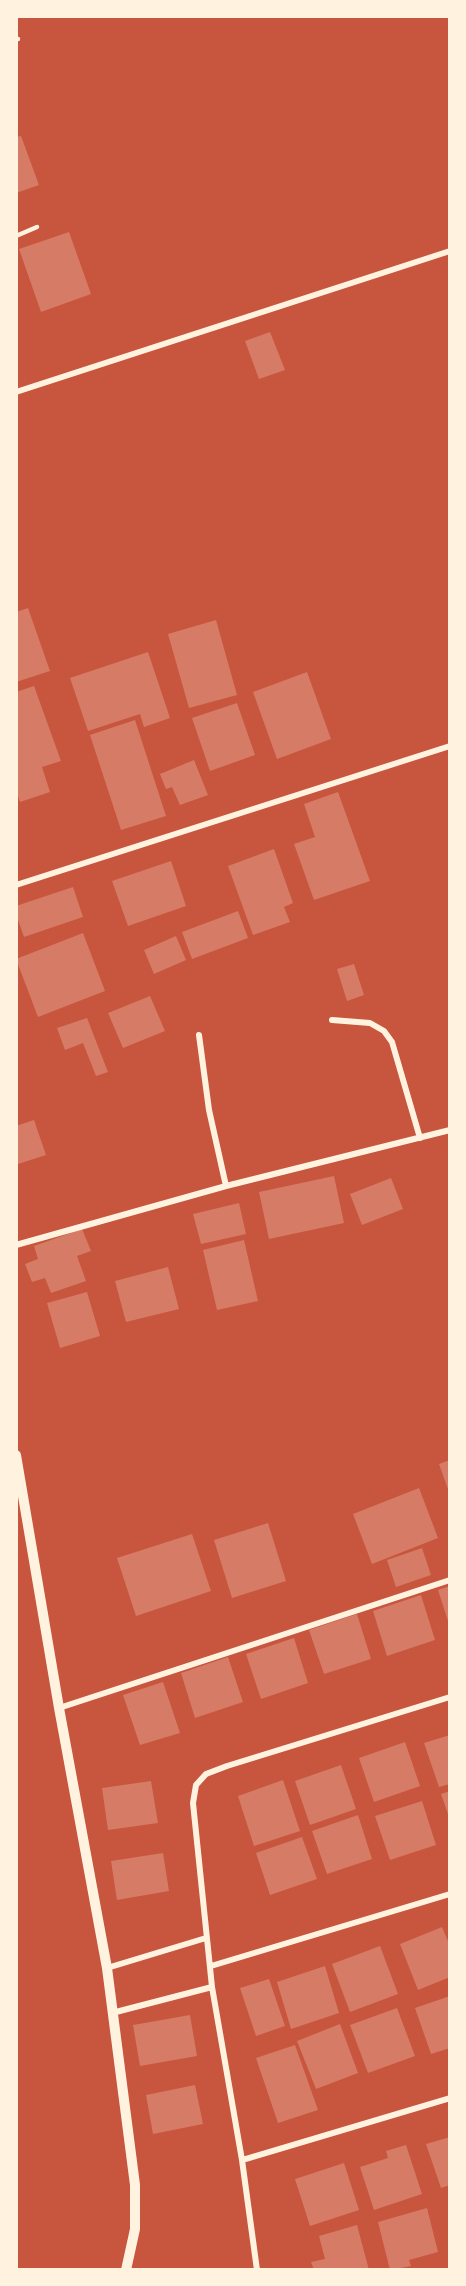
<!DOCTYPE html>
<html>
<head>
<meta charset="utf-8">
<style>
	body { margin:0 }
	#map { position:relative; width:466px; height:2286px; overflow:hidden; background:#c8553d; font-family:"DM Sans",sans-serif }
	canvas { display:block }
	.frame { position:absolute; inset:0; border:18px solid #fff3e0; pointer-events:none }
</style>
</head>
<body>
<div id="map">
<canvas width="466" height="2286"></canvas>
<div class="frame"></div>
</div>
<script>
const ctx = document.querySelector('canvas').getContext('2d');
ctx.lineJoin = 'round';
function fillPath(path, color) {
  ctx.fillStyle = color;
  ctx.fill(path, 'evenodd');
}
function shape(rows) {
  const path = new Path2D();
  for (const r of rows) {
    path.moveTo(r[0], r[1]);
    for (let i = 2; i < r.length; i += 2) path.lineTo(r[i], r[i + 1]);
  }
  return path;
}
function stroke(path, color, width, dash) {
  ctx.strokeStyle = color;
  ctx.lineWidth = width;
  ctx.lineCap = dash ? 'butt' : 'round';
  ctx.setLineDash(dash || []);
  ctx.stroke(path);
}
const building = shape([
	[21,136,39,185,16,193,16,137],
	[69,232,91,294,41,312,19,249],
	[270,332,285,370,259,379,245,341],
	[28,608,50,671,16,682,16,612],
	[216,620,237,695,189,708,168,634],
	[148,652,170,718,144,727,140,714,88,731,70,678],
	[307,672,331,739,277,759,253,692],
	[34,686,61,761,42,767,50,792,20,802,16,791,16,692],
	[237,703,255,755,210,771,192,718],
	[135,720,166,816,121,830,90,735],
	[194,760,208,795,180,805,172,787,166,789,160,774],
	[338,792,370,881,314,900,294,844,315,837,304,804],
	[274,849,293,903,284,907,290,922,253,935,228,866],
	[171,861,186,906,128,926,112,881],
	[73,887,83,917,24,937,16,914,16,906],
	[238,911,248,938,192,959,182,932],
	[83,933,105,991,38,1017,16,959],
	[176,936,186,960,154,974,144,950],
	[354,964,364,995,347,1001,337,969],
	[150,996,165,1031,123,1048,108,1013],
	[87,1018,108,1072,96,1076,83,1043,65,1050,57,1028],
	[34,1120,46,1155,18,1164,16,1126],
	[334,1176,344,1223,269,1239,259,1192],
	[391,1178,403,1209,362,1225,350,1194],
	[239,1203,246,1234,201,1244,193,1214],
	[82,1229,91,1251,77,1256,86,1281,51,1293,45,1278,32,1282,25,1264,38,1259,34,1246],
	[244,1240,258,1301,217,1310,203,1250],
	[168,1267,179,1309,126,1322,115,1281],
	[87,1292,100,1336,60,1348,47,1303],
	[450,1460,450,1492,449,1492,439,1464],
	[419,1488,438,1538,372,1564,353,1514],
	[268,1523,286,1581,232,1598,214,1540],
	[192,1534,211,1591,136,1616,117,1558],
	[422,1548,431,1575,396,1587,387,1560],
	[450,1586,450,1624,449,1624,438,1590],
	[421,1595,435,1640,387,1656,373,1611],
	[357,1614,371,1659,324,1674,309,1630],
	[294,1638,308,1683,261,1699,246,1654],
	[228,1657,243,1702,195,1718,181,1673],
	[163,1682,180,1733,140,1745,123,1695],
	[450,1735,450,1784,439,1787,424,1743],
	[405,1742,420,1786,374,1802,359,1758],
	[341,1765,356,1809,310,1825,295,1781],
	[283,1780,300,1831,254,1846,238,1796],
	[151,1781,158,1823,108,1830,102,1788],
	[450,1791,450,1817,449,1817,441,1794],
	[422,1801,436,1845,390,1860,375,1816],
	[358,1815,372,1859,327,1874,312,1831],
	[302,1837,317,1879,270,1895,256,1853],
	[163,1853,169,1891,117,1900,111,1861],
	[442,1927,450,1946,450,1977,418,1990,400,1944],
	[380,1946,398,1994,350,2012,332,1964],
	[325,1966,339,2013,291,2029,277,1982],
	[269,1979,285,2026,256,2036,240,1988],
	[450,1996,450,2048,431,2054,415,2008],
	[397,2008,415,2056,368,2073,350,2025],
	[190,2015,197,2056,140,2066,133,2025],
	[340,2024,358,2073,316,2089,297,2041],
	[295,2045,318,2110,278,2123,256,2058],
	[195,2085,203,2124,153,2134,146,2095],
	[450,2137,450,2185,441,2188,426,2144],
	[406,2145,422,2194,374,2210,360,2167,388,2158,386,2151],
	[344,2163,359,2210,310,2226,295,2179],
	[427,2208,438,2252,409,2260,411,2266,390,2270,378,2222],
	[357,2225,369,2270,314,2270,311,2262,325,2259,319,2236]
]);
const service = shape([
	[16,39,18,39],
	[16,236,37,227]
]);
const minor = shape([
	[16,392,450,251],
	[16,885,450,746],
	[332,1020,370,1023,384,1031,392,1042,420,1138],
	[199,1035,209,1110,226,1186],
	[16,1245,226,1186,450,1130],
	[59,1708,450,1580],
	[211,1966,450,1894],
	[107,1968,206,1938],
	[112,2013,212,1987],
	[242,2160,450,2098],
	[257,2270,242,2160,212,1987,193,1803,196,1785,206,1774,227,1766,450,1697]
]);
const tertiary = shape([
	[16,1455,59,1708,107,1968,135,2185,135,2229,126,2270]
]);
fillPath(building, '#d67c66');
stroke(service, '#fff3e0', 4.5);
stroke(minor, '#fff3e0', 6);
stroke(tertiary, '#fff3e0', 10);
</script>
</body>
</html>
